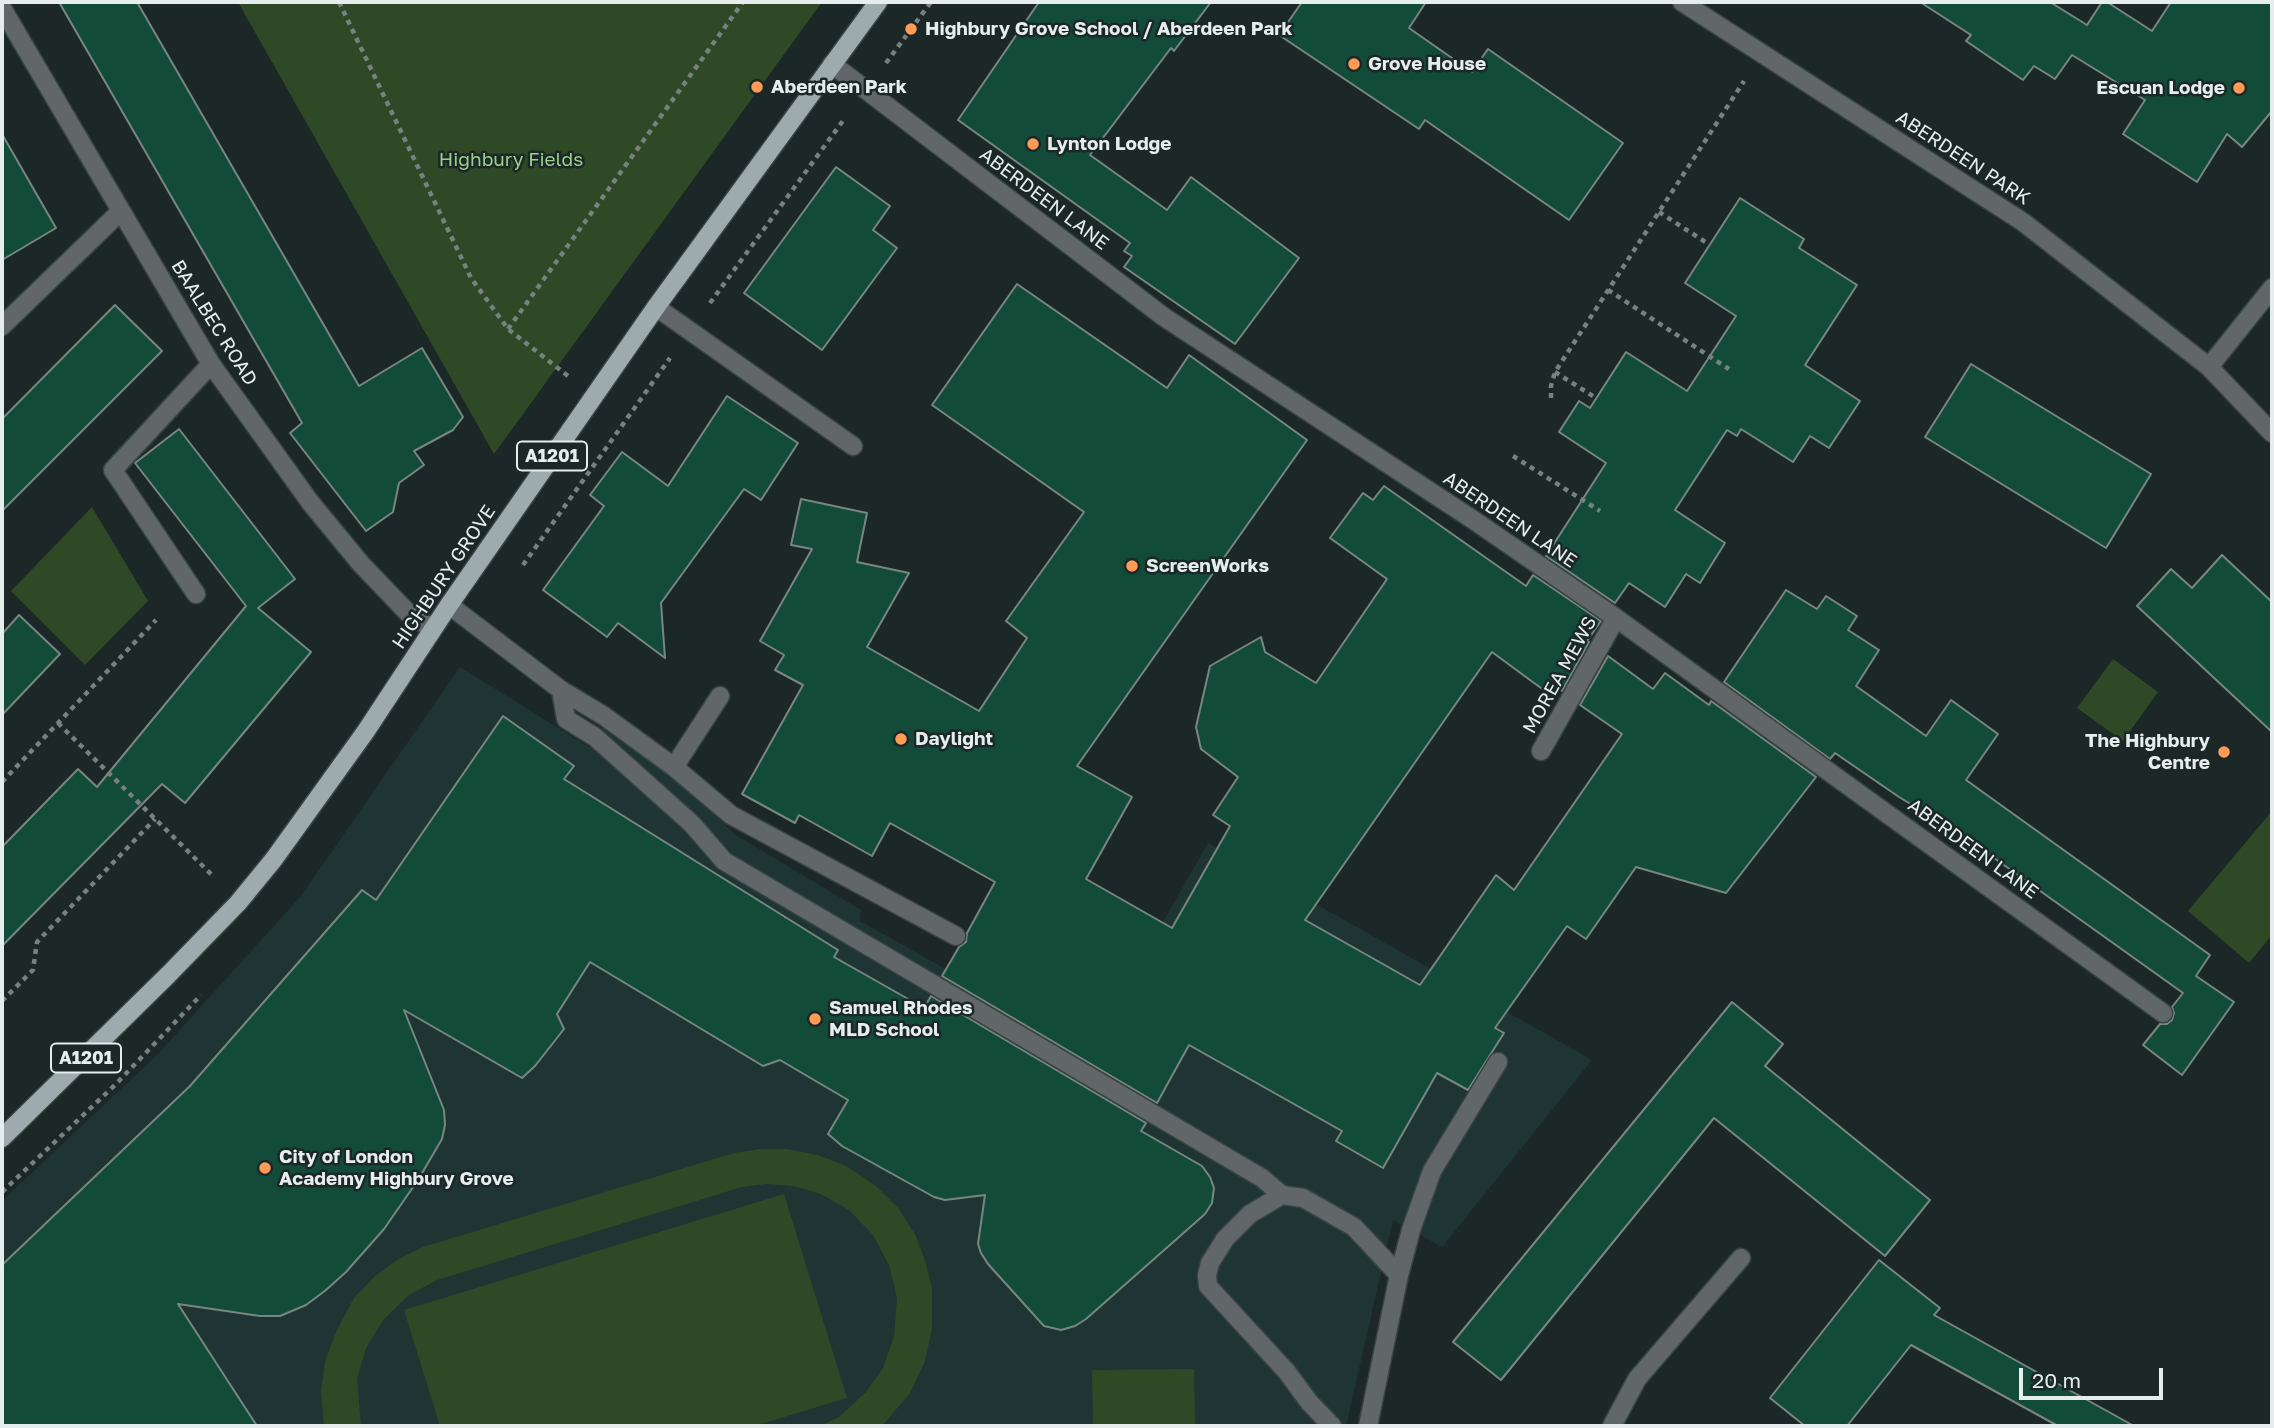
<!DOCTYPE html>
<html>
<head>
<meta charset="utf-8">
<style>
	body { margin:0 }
	#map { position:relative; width:2274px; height:1428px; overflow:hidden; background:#1b2827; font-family:"Golos Text",sans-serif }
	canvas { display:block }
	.frame { position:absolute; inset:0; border:4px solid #e5eeed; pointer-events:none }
	.scale { position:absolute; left:2019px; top:1368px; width:144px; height:32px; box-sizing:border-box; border:4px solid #e5eeed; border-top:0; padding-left:9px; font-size:21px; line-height:24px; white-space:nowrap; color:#e5eeed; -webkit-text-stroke:5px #1b2827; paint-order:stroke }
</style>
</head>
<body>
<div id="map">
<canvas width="2274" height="1428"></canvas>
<div class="frame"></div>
<div class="scale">20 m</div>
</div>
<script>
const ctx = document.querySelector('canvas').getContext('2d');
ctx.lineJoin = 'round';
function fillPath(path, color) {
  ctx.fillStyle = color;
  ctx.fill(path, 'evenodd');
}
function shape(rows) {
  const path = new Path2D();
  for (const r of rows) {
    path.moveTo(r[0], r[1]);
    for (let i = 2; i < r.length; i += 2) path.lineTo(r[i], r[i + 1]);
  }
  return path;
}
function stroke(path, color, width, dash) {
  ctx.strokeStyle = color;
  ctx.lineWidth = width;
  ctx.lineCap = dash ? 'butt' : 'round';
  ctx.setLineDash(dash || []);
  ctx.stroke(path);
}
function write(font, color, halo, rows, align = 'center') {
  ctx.font = font + ' "Golos Text",sans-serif';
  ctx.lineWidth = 5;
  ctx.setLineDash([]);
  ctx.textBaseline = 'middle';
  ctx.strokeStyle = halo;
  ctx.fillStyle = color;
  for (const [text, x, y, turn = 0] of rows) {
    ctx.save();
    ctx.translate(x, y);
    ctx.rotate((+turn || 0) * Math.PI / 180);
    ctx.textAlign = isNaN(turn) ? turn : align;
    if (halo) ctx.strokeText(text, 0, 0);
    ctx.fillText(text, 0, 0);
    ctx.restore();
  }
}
const built = shape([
	[460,667,589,747,603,726,682,783,736,835,861,910,860,921,1090,1050,1208,843,1592,1060,1442,1247,1393,1220,1346,1426,2,1426,2,1201,158,1054,301,896]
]);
const green = shape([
	[238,2,822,2,494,454],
	[92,507,148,601,85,665,11,591],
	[2113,659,2158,692,2123,741,2077,708],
	[2272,811,2272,935,2249,963,2188,911],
	[760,1149,787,1149,818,1155,846,1166,876,1186,898,1208,916,1236,926,1264,932,1289,932,1329,925,1361,910,1393,882,1426,820,1426,839,1417,866,1392,883,1368,894,1337,897,1298,889,1265,873,1235,849,1210,821,1194,794,1186,766,1184,742,1187,437,1280,409,1295,384,1319,366,1348,357,1379,361,1426,324,1426,321,1390,326,1358,337,1330,354,1298,375,1276,397,1260,423,1247,734,1153],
	[784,1194,847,1398,754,1426,440,1426,404,1310],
	[1194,1369,1195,1426,1093,1426,1092,1370]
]);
const building = shape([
	[59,2,137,2,359,386,422,348,463,417,453,430,414,451,424,465,399,483,393,512,366,531,290,433,302,423,59,2],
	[1039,2,1211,2,1174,51,1171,48,1090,155,1167,210,1191,177,1299,258,1235,344,1124,267,1132,256,1124,251,1130,243,958,120,1039,2],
	[1302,2,1426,2,1409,28,1472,72,1488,49,1623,143,1569,220,1425,120,1419,129,1279,35,1302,2],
	[1920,2,2050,2,2087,25,2102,2,2107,2,2152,31,2171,2,2272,2,2272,111,2242,147,2227,134,2197,182,2123,134,2145,100,2072,55,2055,79,2034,66,2023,80,1966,41,1971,35,1920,2],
	[2,134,56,228,2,260,2,134],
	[836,167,890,206,873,230,897,248,822,350,744,293,836,167],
	[1740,198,1804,239,1799,248,1857,285,1805,365,1860,401,1829,448,1810,436,1793,462,1741,429,1737,436,1727,430,1675,510,1725,543,1700,583,1686,574,1665,607,1629,583,1615,603,1546,556,1606,463,1559,432,1579,401,1590,408,1626,352,1687,391,1736,316,1685,283,1740,198],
	[1017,284,1167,388,1189,355,1307,440,1077,766,1132,797,1086,879,1172,928,1230,826,1213,815,1238,777,1201,749,1196,727,1210,666,1261,637,1265,652,1316,683,1387,579,1330,538,1363,493,1373,500,1384,486,1526,586,1533,575,1601,621,1587,641,1589,642,1562,691,1554,686,1549,694,1492,652,1305,920,1420,985,1496,875,1514,890,1622,734,1580,705,1608,656,1653,689,1665,673,1709,705,1711,701,1816,777,1726,893,1636,867,1586,939,1567,926,1495,1028,1504,1033,1468,1090,1437,1073,1383,1168,1336,1141,1342,1131,1189,1045,1157,1103,942,976,959,947,966,942,967,933,995,882,890,823,872,856,799,815,795,823,742,794,803,685,775,670,784,655,760,641,812,549,791,545,801,499,867,513,857,562,909,573,867,647,979,711,1027,638,1006,621,1084,512,932,405,1017,284],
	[115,305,162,351,2,511,2,419,115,305],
	[1971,364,2151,474,2106,548,1925,437,1971,364],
	[727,396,798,443,761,500,744,489,661,603,665,658,618,623,607,637,543,590,604,506,590,495,622,452,668,486,727,396],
	[179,429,295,579,258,608,311,652,185,803,162,784,2,946,2,847,78,769,97,787,246,606,135,463,179,429],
	[2222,555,2272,602,2272,732,2137,606,2171,569,2192,588,2222,555],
	[1786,590,1817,609,1826,596,1857,616,1848,630,1879,650,1856,686,1926,736,1951,700,1998,734,1966,780,2210,955,2196,976,2234,1002,2182,1075,2143,1045,2160,1024,2167,1024,2172,1020,2174,1013,2172,1007,2183,993,1959,833,1899,797,1835,753,1830,759,1724,682,1786,590],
	[19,615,60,654,2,715,2,634,19,615],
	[503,716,574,766,564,779,838,950,834,957,924,1008,931,996,1146,1123,1141,1131,1202,1166,1210,1177,1214,1188,1212,1203,1205,1214,1086,1319,1075,1326,1061,1330,1044,1326,988,1264,981,1253,978,1244,985,1195,945,1200,934,1197,842,1146,828,1134,848,1100,780,1060,763,1066,590,962,557,1014,564,1029,535,1066,522,1078,404,1010,444,1110,445,1125,442,1139,418,1180,384,1229,346,1272,326,1290,306,1305,280,1316,260,1316,178,1304,257,1426,2,1426,2,1265,190,1086,362,890,376,900,503,716],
	[1732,1002,1783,1044,1765,1066,1930,1200,1885,1256,1714,1118,1501,1380,1453,1342,1732,1002],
	[1879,1260,1940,1308,1934,1315,2134,1426,2058,1426,1911,1345,1847,1426,1805,1426,1770,1398,1879,1260]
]);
const path = shape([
	[339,2,471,278,508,329,568,376],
	[886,63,931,2],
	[1659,212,1710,245],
	[1608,290,1729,369],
	[710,303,845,118],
	[508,329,743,2],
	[1555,372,1596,398],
	[1551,398,1551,386,1555,372,1744,81],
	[1513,456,1600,511],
	[523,565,670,358],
	[58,723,214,877],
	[2,782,156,620],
	[2,1001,33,970,37,942,155,819],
	[2,1192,116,1084,201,995]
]);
const minor = shape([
	[1682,2,2023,222,2209,367,2272,433],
	[2,8,211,364,310,502,361,564,409,614,433,629],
	[832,64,1164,317,1472,519,1616,618,2163,1013],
	[656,307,853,446],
	[2,326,121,211],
	[2209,367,2272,288],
	[196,594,113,470,211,364],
	[449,605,561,690,604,716,674,767,731,815,956,936],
	[561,690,566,719,595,737,692,824,724,861,1262,1178,1282,1195,1303,1198,1354,1227,1399,1275],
	[1541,751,1616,618],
	[674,767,720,696],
	[1282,1195,1250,1214,1225,1239,1210,1263,1207,1275,1208,1286,1287,1372,1309,1402,1332,1426],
	[1368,1426,1399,1275,1411,1230,1432,1171,1498,1062],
	[1612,1426,1637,1379,1741,1258]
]);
const major = shape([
	[2,1138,168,975,238,903,274,859,366,731,449,605,656,307,878,2]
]);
const markers = [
	[911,29,7,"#fe9c57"],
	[1354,64,7,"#fe9c57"],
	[757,87,7,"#fe9c57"],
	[2239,88,7,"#fe9c57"],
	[1033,144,7,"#fe9c57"],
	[1132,566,7,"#fe9c57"],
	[901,739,7,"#fe9c57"],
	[2224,752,7,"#fe9c57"],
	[815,1019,7,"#fe9c57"],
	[265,1168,7,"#fe9c57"]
];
const shields = [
	[552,456,70],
	[86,1058,70]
];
const shieldNames = [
	["A1201",552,456],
	["A1201",86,1058]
];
const poiNames = [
	["Highbury Grove School / Aberdeen Park",925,29],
	["Grove House",1368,64],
	["Aberdeen Park",771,87],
	["Escuan Lodge",2225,88,"right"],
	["Lynton Lodge",1047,144],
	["ScreenWorks",1146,566],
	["Daylight",915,739],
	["The Highbury",2210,741,"right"],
	["Centre",2210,763,"right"],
	["Samuel Rhodes",829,1008],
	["MLD School",829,1030],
	["City of London",279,1157],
	["Academy Highbury Grove",279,1179]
];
const streetNames = [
	["ABERDEEN PARK",1963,158,33],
	["ABERDEEN LANE",1044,199,37],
	["BAALBEC ROAD",214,323,58],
	["ABERDEEN LANE",1510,520,34],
	["HIGHBURY GROVE",444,577,-56],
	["MOREA MEWS",1560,675,-61],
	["ABERDEEN LANE",1973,849,36]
];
const parkNames = [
	["Highbury Fields",511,160]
];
fillPath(built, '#1f3534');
fillPath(green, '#2f4926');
fillPath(building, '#124c38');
stroke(building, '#798680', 2);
stroke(minor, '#374443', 21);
stroke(major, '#374443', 21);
stroke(path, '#768180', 4.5, [5, 5]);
stroke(minor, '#616769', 18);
stroke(major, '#9daaae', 18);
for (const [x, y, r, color] of markers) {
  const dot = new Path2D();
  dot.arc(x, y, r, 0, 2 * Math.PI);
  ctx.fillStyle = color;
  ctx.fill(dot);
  stroke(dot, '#1b2827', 2.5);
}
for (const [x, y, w] of shields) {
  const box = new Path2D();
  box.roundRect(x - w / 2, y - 14.5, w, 29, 5);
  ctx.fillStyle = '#1b2827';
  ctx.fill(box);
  stroke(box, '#e5eeed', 2);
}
write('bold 18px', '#e5eeed', null, shieldNames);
write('bold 19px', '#e5eeed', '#1b2827', poiNames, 'left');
write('19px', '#e5eeed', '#1b2827', streetNames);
write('19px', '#9ad087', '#1b2827', parkNames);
</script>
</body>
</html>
